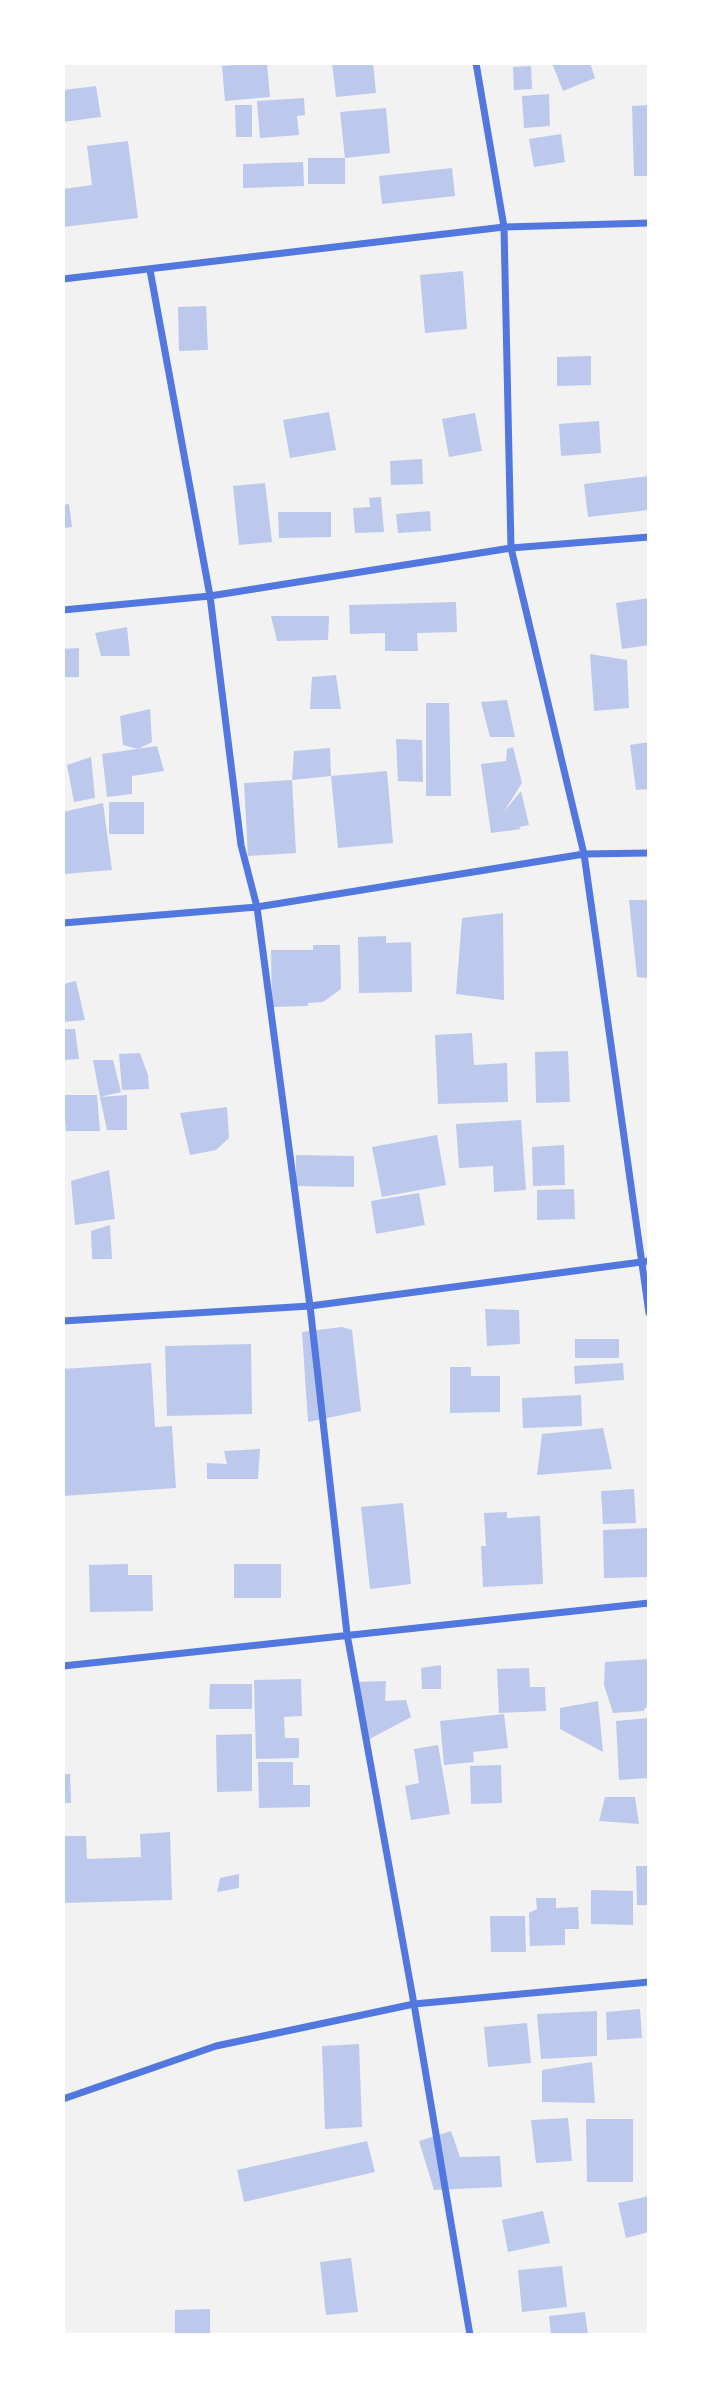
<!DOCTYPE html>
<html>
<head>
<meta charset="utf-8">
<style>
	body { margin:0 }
	#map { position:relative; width:712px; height:2398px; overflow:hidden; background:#f2f2f2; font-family:"Noto Sans",sans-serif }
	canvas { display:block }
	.frame { position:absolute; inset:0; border:65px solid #fff; pointer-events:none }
</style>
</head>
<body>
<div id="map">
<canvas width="712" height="2398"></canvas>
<div class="frame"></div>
</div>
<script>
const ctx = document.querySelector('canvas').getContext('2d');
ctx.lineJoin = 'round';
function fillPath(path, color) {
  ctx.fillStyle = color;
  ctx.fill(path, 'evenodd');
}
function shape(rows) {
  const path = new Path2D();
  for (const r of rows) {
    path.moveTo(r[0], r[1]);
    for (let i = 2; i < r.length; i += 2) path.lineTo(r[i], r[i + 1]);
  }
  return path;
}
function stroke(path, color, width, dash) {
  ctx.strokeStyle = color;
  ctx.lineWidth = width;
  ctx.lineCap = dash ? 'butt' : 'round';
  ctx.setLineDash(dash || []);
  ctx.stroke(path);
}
const building = shape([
	[267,63,270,97,225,101,222,66],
	[332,63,373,63,376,93,336,97],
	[552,63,590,63,595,78,563,91],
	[531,66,532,89,514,90,513,67],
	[96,86,101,117,63,122,63,90],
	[549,94,550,126,524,128,522,96],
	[304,98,305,115,297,116,299,135,260,138,257,101],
	[235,105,252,105,252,137,236,137],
	[649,105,649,176,634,176,632,106],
	[386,108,390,153,345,158,340,112],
	[561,134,565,162,534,167,529,139],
	[128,141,138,218,63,227,63,189,92,185,87,146],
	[308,158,345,158,345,184,308,184],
	[303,162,304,186,243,188,243,164],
	[452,168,455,196,382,204,379,176],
	[463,271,467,329,425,333,420,275],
	[206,306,208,350,179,351,178,307],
	[591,356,591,385,557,386,557,357],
	[329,412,336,450,290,458,283,420],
	[475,413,482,451,449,457,442,419],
	[599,421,601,453,561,456,559,424],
	[422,459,423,484,391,485,390,461],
	[649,476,649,510,588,517,584,484],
	[265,483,272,542,239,545,233,486],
	[381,497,384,532,355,533,353,508,370,507,369,498],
	[69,504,72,527,63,528,63,505],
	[430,511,431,531,398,533,396,514],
	[278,512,331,512,331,537,279,538],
	[649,598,649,645,622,649,616,603],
	[456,602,457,632,417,633,418,651,385,651,385,633,350,634,349,605],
	[271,616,329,616,328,640,277,641],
	[127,627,130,656,101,656,95,633],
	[79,648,79,677,63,677,63,649],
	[590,654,627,660,629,708,594,711],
	[336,675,341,709,310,709,312,677],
	[507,700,515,737,490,737,481,702],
	[426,703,449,703,451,796,426,796],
	[150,709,152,742,138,749,123,745,120,716],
	[396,739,422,740,423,782,398,781],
	[649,742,649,789,636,790,630,745],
	[157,746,164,771,132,776,132,794,107,797,102,754],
	[513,747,522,783,503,813,521,791,529,825,519,827,521,829,491,833,481,764,506,761,507,749],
	[330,748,331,776,387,771,393,843,338,848,331,776,292,780,294,751],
	[91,757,95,798,74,802,67,765],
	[292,780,296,853,248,856,244,783],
	[109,802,144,802,144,834,109,834],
	[103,803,112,870,63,874,63,812],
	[629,900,649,900,649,978,637,977],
	[503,913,504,1000,456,994,462,918],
	[386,936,386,943,411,942,412,992,359,993,358,937],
	[313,945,340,945,341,989,323,1002,308,1003,308,1006,272,1007,271,950,313,950],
	[76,981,85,1020,63,1022,63,984],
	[63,1029,75,1029,79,1059,63,1060],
	[472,1033,474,1065,507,1063,508,1102,438,1104,435,1035],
	[568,1051,570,1102,536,1103,535,1052],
	[140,1053,148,1075,149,1089,122,1090,119,1054],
	[93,1060,113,1060,121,1092,100,1097],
	[63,1095,97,1095,100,1131,66,1131],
	[127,1095,127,1130,107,1130,100,1097],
	[227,1107,229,1138,216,1150,190,1155,180,1113],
	[521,1120,526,1190,494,1192,493,1166,459,1168,456,1124],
	[437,1135,446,1185,382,1197,372,1147],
	[564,1145,565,1185,533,1186,532,1147],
	[296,1155,354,1156,354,1187,296,1186],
	[109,1170,115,1219,75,1225,71,1181],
	[574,1189,575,1219,537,1220,537,1190],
	[419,1193,425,1225,376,1234,371,1201],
	[110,1225,112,1259,92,1259,91,1231],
	[485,1309,519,1310,520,1344,487,1346],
	[342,1327,352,1330,361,1411,308,1422,302,1332],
	[575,1339,619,1339,619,1358,575,1358],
	[251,1344,252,1414,167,1416,165,1346],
	[151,1363,155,1427,172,1426,176,1488,63,1496,63,1369],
	[623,1363,624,1380,575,1384,574,1366],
	[450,1367,471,1367,471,1376,500,1376,500,1412,450,1413],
	[581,1395,582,1426,523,1428,522,1398],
	[603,1428,612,1469,537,1475,542,1434],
	[260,1449,258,1479,207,1479,207,1463,227,1464,224,1451],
	[634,1489,636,1523,603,1524,601,1491],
	[403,1503,411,1584,370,1589,361,1507],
	[507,1512,507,1518,540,1516,543,1584,483,1587,481,1546,486,1546,484,1513],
	[649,1528,649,1577,604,1578,603,1530],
	[128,1564,128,1575,152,1575,153,1611,90,1612,89,1565],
	[234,1564,281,1564,281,1598,234,1598],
	[649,1659,649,1704,643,1711,613,1713,604,1685,605,1662],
	[441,1665,441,1689,422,1689,421,1668],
	[529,1668,530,1687,545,1687,546,1711,499,1713,497,1669],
	[301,1679,302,1716,284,1717,285,1738,299,1738,299,1758,256,1759,254,1680],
	[386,1681,385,1701,406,1700,411,1717,366,1741,355,1682],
	[210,1684,252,1684,252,1709,209,1709],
	[598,1701,603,1752,560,1729,560,1708],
	[504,1714,508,1748,473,1752,474,1762,444,1765,440,1721],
	[649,1718,649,1778,619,1780,616,1721],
	[252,1734,252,1791,217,1792,216,1735],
	[438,1745,450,1814,411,1820,405,1786,419,1783,414,1749],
	[258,1762,293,1762,293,1785,310,1785,310,1807,259,1808],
	[501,1765,502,1803,471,1804,470,1766],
	[63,1774,70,1774,71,1803,63,1803],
	[605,1797,635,1797,639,1824,599,1821],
	[170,1832,172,1900,63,1903,63,1836,86,1836,87,1859,141,1857,140,1834],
	[636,1866,649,1866,649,1905,637,1905],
	[239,1874,239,1888,217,1892,220,1878],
	[591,1890,633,1891,633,1925,591,1924],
	[536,1898,556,1898,556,1908,578,1907,579,1929,565,1929,565,1945,530,1946,529,1913,537,1909],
	[490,1916,525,1916,526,1952,491,1952],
	[640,2009,642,2038,607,2040,606,2012],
	[597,2011,597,2056,541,2059,537,2014],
	[527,2023,531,2063,488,2067,484,2027],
	[359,2044,362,2127,325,2129,322,2046],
	[592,2062,595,2103,542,2102,542,2070],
	[568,2118,572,2161,536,2163,531,2120],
	[586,2119,633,2119,633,2182,587,2182],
	[451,2131,460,2157,500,2156,502,2187,434,2190,419,2141],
	[367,2141,375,2172,244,2202,237,2170],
	[649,2196,649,2232,626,2238,618,2203],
	[543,2211,550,2243,508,2252,502,2220],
	[351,2258,358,2312,326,2315,320,2262],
	[562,2266,567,2307,522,2312,518,2270],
	[210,2309,210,2335,175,2335,175,2310],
	[585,2312,588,2335,551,2335,549,2316]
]);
const minor = shape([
	[476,63,504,227,511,548,584,854,649,1313],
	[150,270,210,596,241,845,257,907,310,1306,347,1634,414,2004,470,2335],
	[63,279,504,227,649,223],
	[63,610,210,596,511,548,649,537],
	[63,923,257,907,584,854,649,853],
	[63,1321,310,1306,649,1261],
	[63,1666,649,1603],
	[63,2099,216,2046,414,2004,649,1982]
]);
fillPath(building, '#bdc9ec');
stroke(minor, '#5277de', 7);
</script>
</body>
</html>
